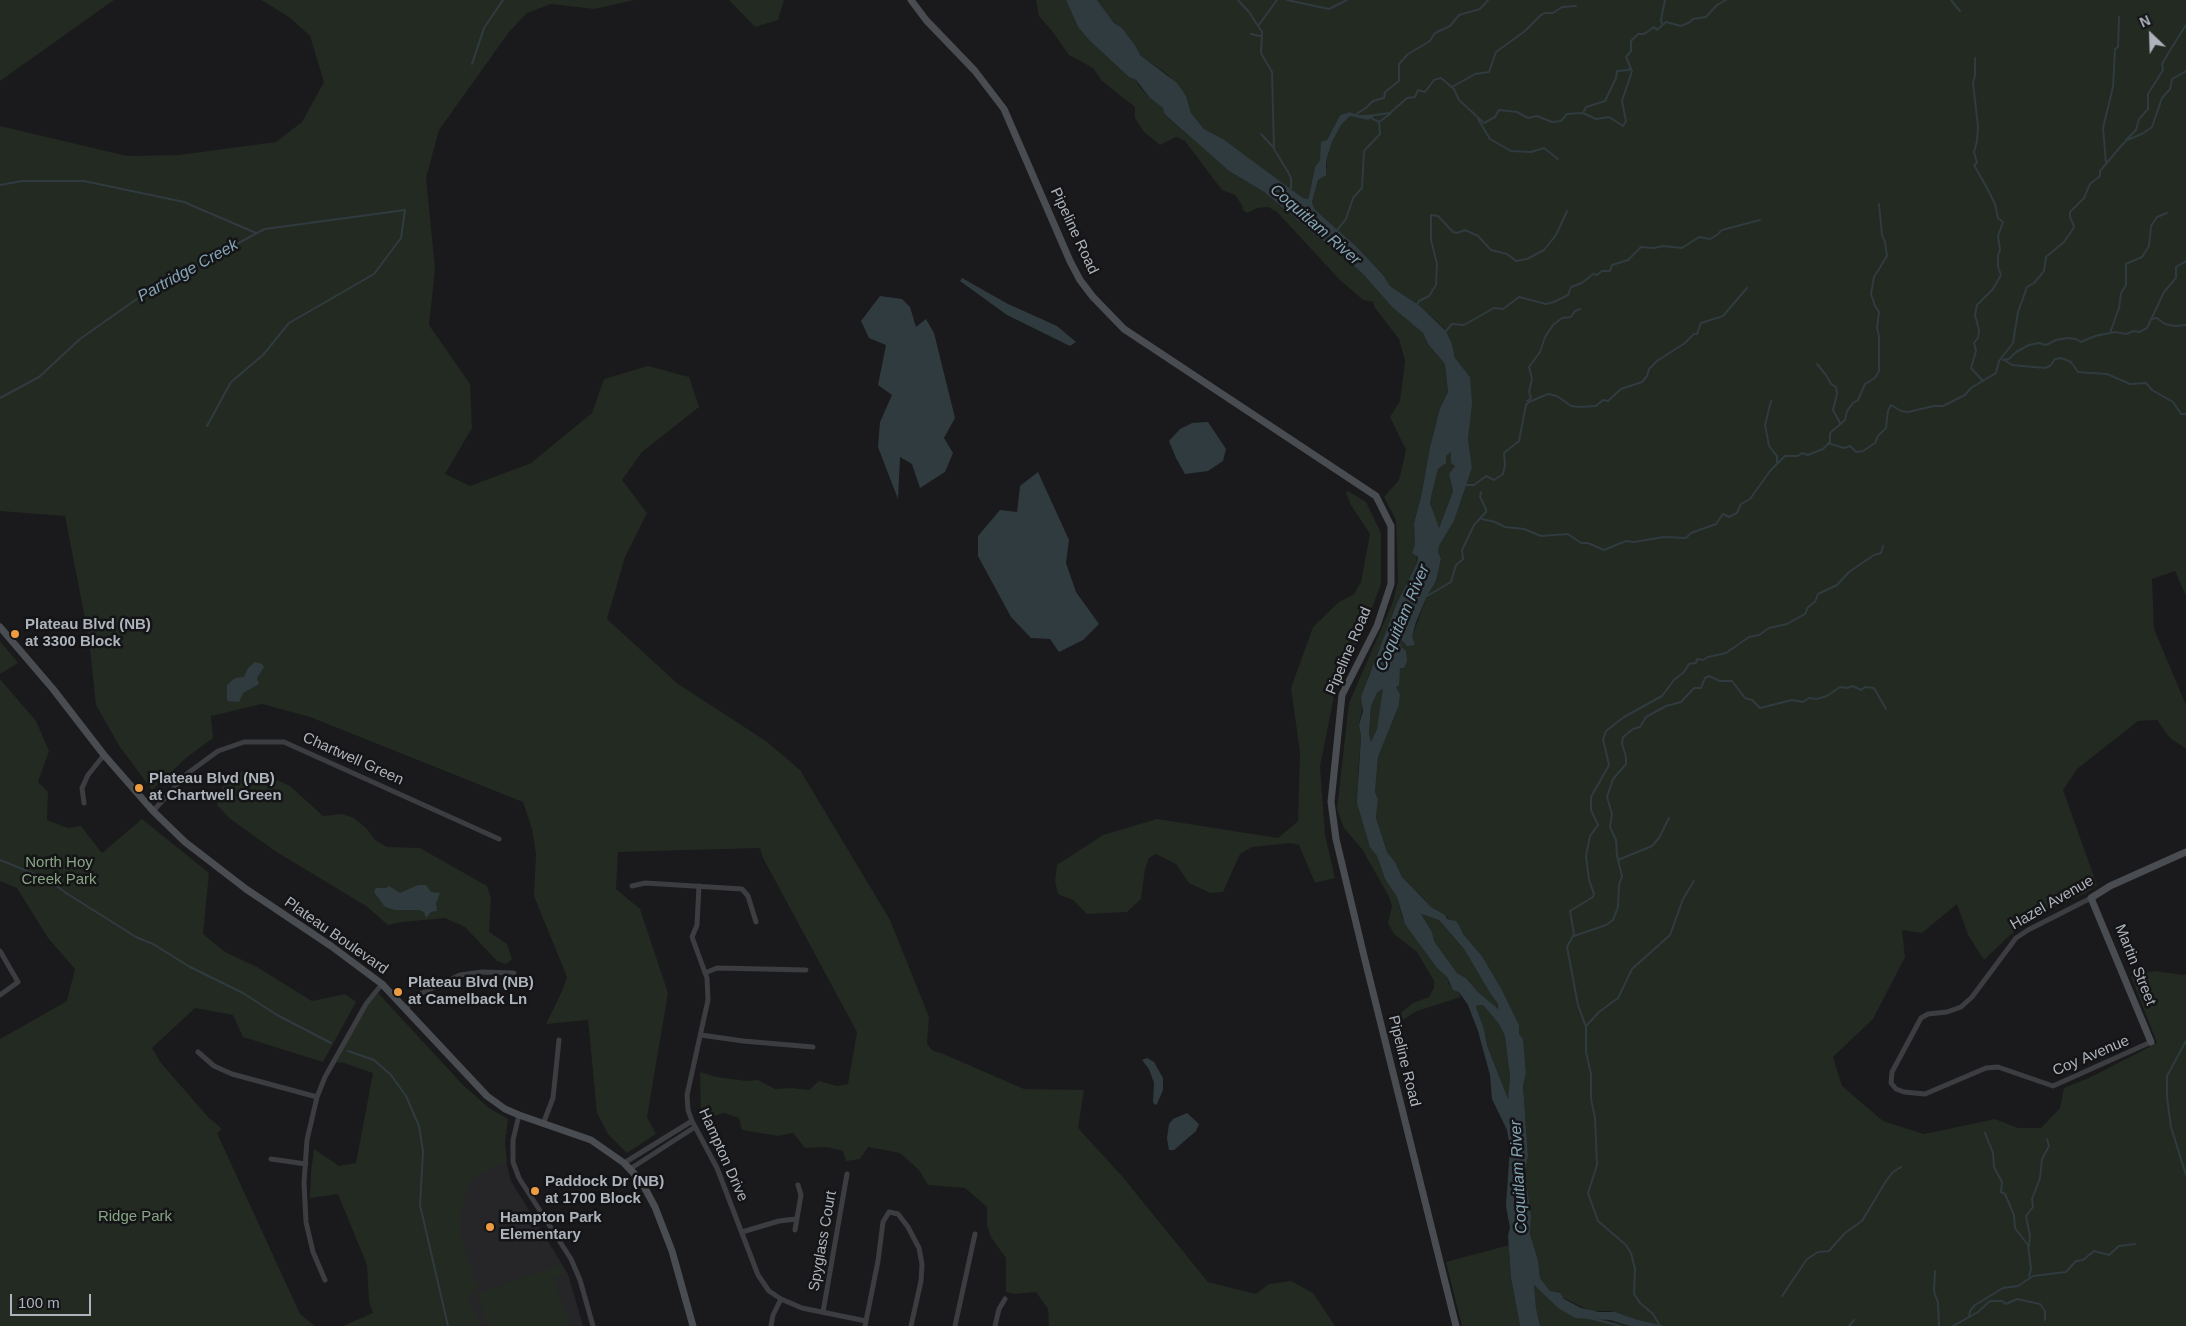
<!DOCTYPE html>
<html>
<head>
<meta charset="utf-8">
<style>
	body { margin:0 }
	#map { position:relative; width:2186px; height:1326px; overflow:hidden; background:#1a1a1c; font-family:Helvetica,sans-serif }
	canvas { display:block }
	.north { position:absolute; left:2126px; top:10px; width:50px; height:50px; -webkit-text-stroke:4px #151517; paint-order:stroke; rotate:336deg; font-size:14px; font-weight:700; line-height:20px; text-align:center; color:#adb3bb }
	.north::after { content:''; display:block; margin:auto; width:18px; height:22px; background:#adb3bb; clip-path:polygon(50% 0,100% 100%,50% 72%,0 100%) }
	.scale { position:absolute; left:10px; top:1294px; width:81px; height:22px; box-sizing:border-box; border:2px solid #adb3bb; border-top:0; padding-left:6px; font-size:15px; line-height:18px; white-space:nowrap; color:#adb3bb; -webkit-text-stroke:4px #151517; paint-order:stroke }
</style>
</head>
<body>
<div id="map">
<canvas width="2186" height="1326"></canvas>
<div class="north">N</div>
<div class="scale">100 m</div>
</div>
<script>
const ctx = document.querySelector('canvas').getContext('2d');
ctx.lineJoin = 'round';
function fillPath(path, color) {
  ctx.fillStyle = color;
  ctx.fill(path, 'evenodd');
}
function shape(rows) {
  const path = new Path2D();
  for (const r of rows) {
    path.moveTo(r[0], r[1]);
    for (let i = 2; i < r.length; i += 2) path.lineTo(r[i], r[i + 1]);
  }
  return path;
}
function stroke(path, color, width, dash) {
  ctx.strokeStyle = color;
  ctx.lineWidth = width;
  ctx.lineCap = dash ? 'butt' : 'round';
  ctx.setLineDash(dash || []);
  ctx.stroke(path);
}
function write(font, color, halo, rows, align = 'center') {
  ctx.font = font + ' Helvetica,sans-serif';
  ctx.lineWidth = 5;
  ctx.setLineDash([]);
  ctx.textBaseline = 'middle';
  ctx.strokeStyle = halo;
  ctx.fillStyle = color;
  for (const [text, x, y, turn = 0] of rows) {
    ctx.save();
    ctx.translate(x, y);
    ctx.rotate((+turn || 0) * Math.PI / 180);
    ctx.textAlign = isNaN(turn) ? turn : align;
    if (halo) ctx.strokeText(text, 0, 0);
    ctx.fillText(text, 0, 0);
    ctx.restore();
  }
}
const built = shape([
	[504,1153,511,1181,568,1274,583,1326,470,1326,456,1205,461,1179]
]);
const green = shape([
	[0,0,114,0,0,81],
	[261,0,635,0,594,9,551,4,527,13,509,32,439,130,426,178,435,269,429,325,470,384,472,428,445,474,470,486,531,463,592,413,604,379,648,366,689,377,699,407,642,452,622,480,647,513,625,557,607,619,678,684,766,741,800,770,890,920,929,1017,927,1044,933,1051,941,1053,1024,1089,1084,1090,1078,1128,1121,1175,1208,1282,1256,1294,1269,1284,1291,1281,1313,1293,1335,1326,1049,1326,1048,1309,1036,1292,1014,1294,1006,1292,1006,1258,991,1237,987,1225,987,1207,965,1188,928,1185,919,1170,900,1153,868,1147,860,1159,846,1161,843,1151,827,1147,805,1148,793,1133,778,1136,742,1130,739,1118,724,1113,701,1120,700,1072,717,1077,747,1081,758,1080,775,1089,792,1088,809,1090,819,1081,837,1086,848,1084,857,1032,763,858,760,848,618,852,616,889,640,909,668,993,647,1117,656,1134,627,1153,608,1134,597,1113,588,1020,546,1024,562,991,567,977,534,896,536,854,532,829,523,802,310,717,262,704,211,716,213,738,186,758,152,790,120,747,96,705,89,639,65,516,0,511,0,126,127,156,179,155,276,142,302,122,324,82,310,36,289,17],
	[729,0,784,0,778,20,755,27],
	[1036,0,1066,0,1078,27,1089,40,1129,77,1136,80,1139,86,1150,98,1163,108,1169,118,1229,171,1264,192,1319,238,1337,250,1364,275,1392,307,1423,333,1428,344,1445,364,1448,392,1440,408,1430,447,1421,497,1414,523,1417,563,1397,603,1383,643,1377,653,1376,661,1368,677,1359,725,1361,736,1358,773,1371,847,1377,856,1385,879,1397,897,1402,917,1437,968,1447,977,1449,984,1459,992,1461,997,1417,1011,1396,1024,1394,1018,1413,1003,1429,997,1434,988,1434,981,1417,952,1394,934,1388,923,1392,906,1388,895,1362,849,1344,828,1337,809,1349,703,1393,602,1398,581,1396,520,1384,497,1399,480,1406,450,1390,417,1400,401,1405,361,1399,339,1375,308,1373,302,1363,300,1340,280,1277,212,1268,207,1257,208,1247,213,1243,210,1242,205,1235,195,1222,190,1185,141,1176,137,1160,145,1144,132,1135,118,1135,107,1102,81,1093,68,1069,55,1052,31,1039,16],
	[1097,0,2186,0,2186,596,2175,571,2152,579,2154,629,2186,705,2186,749,2170,738,2157,720,2138,721,2077,769,2063,790,2097,885,2086,893,2040,913,2009,936,1984,960,1968,935,1957,904,1922,933,1902,930,1905,957,1873,1019,1833,1057,1842,1086,1883,1121,1924,1134,1995,1119,2018,1128,2041,1128,2060,1108,2064,1088,2091,1077,2157,1043,2131,976,2155,971,2183,975,2186,974,2186,1326,1666,1326,1638,1320,1610,1311,1590,1311,1550,1291,1540,1278,1538,1260,1530,1234,1531,1216,1525,1172,1528,1156,1523,1085,1526,1073,1523,1039,1519,1034,1519,1025,1502,990,1482,956,1463,934,1459,925,1431,907,1402,877,1395,862,1387,852,1376,818,1378,799,1375,792,1378,757,1399,705,1400,694,1396,687,1400,668,1400,643,1401,640,1412,637,1427,596,1436,581,1441,559,1438,552,1439,546,1454,521,1472,468,1468,439,1470,377,1455,358,1452,344,1446,330,1420,306,1390,286,1383,275,1356,246,1323,217,1314,208,1312,202,1318,180,1327,167,1326,161,1332,142,1341,125,1350,116,1368,120,1377,114,1358,115,1350,112,1340,115,1327,140,1322,146,1320,160,1315,167,1309,199,1303,198,1223,139,1204,129,1191,113,1186,96,1168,75,1140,55,1135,45,1122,28,1114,23],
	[1451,452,1451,463,1455,466,1449,474,1453,491,1439,528,1437,528,1430,503,1432,493,1438,469,1446,463,1446,456],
	[1348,491,1366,502,1381,533,1381,584,1367,621,1336,686,1320,766,1325,835,1335,878,1315,883,1299,845,1290,843,1252,847,1240,854,1223,892,1210,893,1189,883,1176,864,1156,854,1149,858,1145,869,1141,899,1127,912,1087,914,1073,900,1058,894,1055,881,1057,865,1103,835,1157,819,1278,838,1298,821,1300,752,1291,688,1313,627,1339,602,1354,594,1361,582,1370,534,1351,505,1346,493],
	[0,641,18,663,0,674],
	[0,679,36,721,49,751,38,782,48,792,47,820,68,828,81,826,102,853,142,819,209,873,203,934,225,952,257,967,312,1001,345,994,356,1002,323,1062,243,1037,233,1015,195,1008,152,1048,161,1063,209,1118,220,1127,221,1130,217,1133,300,1314,315,1326,0,1326,0,1039,67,1001,75,969,48,938,17,888,0,881],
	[1384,689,1377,729,1371,743,1369,733,1371,706,1377,693],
	[248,771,269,776,290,786,323,816,342,814,354,818,366,828,375,840,387,847,420,848,487,886,491,898,489,932,507,944,512,959,506,964,497,961,465,927,445,918,402,922,388,925,366,906,275,851,229,818,217,805,222,787,234,773],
	[1421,914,1439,920,1464,949,1490,993,1498,1004,1497,1009,1478,992,1466,978,1457,973,1434,941,1432,932],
	[378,993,463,1085,489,1108,508,1119,505,1142,507,1162,477,1175,469,1183,460,1219,460,1234,473,1271,473,1281,480,1285,471,1295,468,1295,480,1326,343,1326,373,1313,369,1302,367,1265,338,1194,310,1198,311,1172,314,1149,339,1166,356,1163,373,1073,344,1063,335,1062,367,1006],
	[1480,1005,1483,1005,1499,1024,1505,1036,1510,1077,1508,1099,1487,1044,1484,1029,1477,1010,1476,1006],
	[1509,1245,1511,1278,1520,1326,1462,1326,1446,1262],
	[562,1264,565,1274,554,1279,571,1326,488,1326,478,1296,479,1293],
	[1534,1285,1558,1308,1630,1326,1540,1326,1536,1308]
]);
const water = shape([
	[1066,0,1097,0,1114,23,1122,28,1135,45,1140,55,1177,83,1186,96,1191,113,1204,129,1223,139,1303,198,1308,199,1309,197,1315,167,1320,160,1321,142,1327,140,1340,115,1350,112,1358,115,1378,114,1368,120,1350,116,1341,125,1332,142,1326,161,1326,175,1318,180,1312,202,1314,208,1323,217,1356,246,1383,275,1390,286,1420,306,1446,331,1452,344,1455,358,1470,377,1472,403,1468,439,1472,468,1454,521,1439,546,1438,552,1441,559,1436,581,1427,596,1416,622,1412,637,1415,645,1407,646,1402,640,1400,643,1401,647,1406,651,1407,661,1404,668,1400,668,1399,685,1396,687,1400,694,1399,705,1378,757,1375,792,1378,799,1376,818,1387,852,1395,862,1402,877,1431,907,1445,915,1447,919,1456,921,1459,925,1463,934,1482,956,1502,990,1519,1025,1519,1034,1523,1039,1526,1073,1523,1086,1528,1156,1525,1172,1531,1216,1530,1234,1538,1260,1540,1278,1550,1291,1560,1293,1564,1299,1581,1308,1599,1312,1615,1312,1638,1320,1666,1326,1630,1326,1610,1320,1575,1318,1558,1308,1534,1285,1536,1308,1540,1326,1520,1326,1511,1278,1508,1235,1510,1228,1506,1206,1510,1147,1507,1130,1492,1099,1490,1075,1478,1031,1468,1005,1459,992,1453,990,1447,977,1437,968,1405,924,1397,897,1385,879,1377,856,1370,847,1357,803,1361,736,1359,725,1363,711,1361,697,1397,603,1417,563,1418,557,1412,553,1415,545,1414,523,1421,497,1430,447,1440,408,1448,392,1445,364,1428,344,1423,333,1392,307,1364,275,1337,250,1319,238,1264,192,1229,171,1169,118,1165,114,1163,108,1150,98,1136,80,1129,77,1089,40,1078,27],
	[1451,452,1451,463,1455,466,1449,474,1453,491,1439,528,1430,503,1432,493,1438,469,1446,463,1446,456],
	[1383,689,1377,729,1371,742,1369,733,1371,706,1377,693],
	[1421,914,1439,920,1464,949,1490,993,1498,1004,1498,1009,1478,992,1466,978,1457,973,1434,941,1432,932],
	[1480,1005,1483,1005,1499,1024,1505,1036,1510,1077,1508,1099,1487,1045,1484,1029,1477,1010,1476,1006],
	[962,278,1008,304,1057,326,1076,342,1070,346,1007,315,960,281],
	[880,296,902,299,910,307,916,327,926,319,934,333,955,418,944,438,953,453,945,472,920,488,912,464,900,457,898,499,878,447,880,422,892,395,878,385,886,345,869,338,861,321],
	[1208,422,1226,449,1223,461,1208,471,1185,474,1176,458,1169,441,1180,429,1192,423],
	[1038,472,1069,540,1066,563,1076,592,1099,624,1083,640,1059,652,1050,639,1031,638,1011,617,978,556,978,536,1000,510,1017,512,1020,486],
	[255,662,262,664,264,667,257,678,259,684,243,693,239,702,227,701,227,685,235,678,244,677,248,668],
	[418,885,426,885,431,892,440,893,436,903,437,911,431,912,426,918,424,912,419,910,395,910,385,907,374,892,376,888,386,888,389,886,400,893],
	[1147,1058,1154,1062,1163,1078,1163,1090,1157,1104,1155,1105,1153,1102,1154,1083,1149,1069,1142,1060],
	[1187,1113,1199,1124,1196,1131,1174,1150,1169,1150,1167,1138,1169,1124,1173,1119]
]);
const stream = shape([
	[1238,0,1249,12,1262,32,1261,53,1272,72,1274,149,1288,172,1291,178,1291,188],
	[1287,0,1329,9,1347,0],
	[1951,0,1960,11],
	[1662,24,1661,20,1665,0],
	[1258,26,1277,0],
	[1251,34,1260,36],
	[1975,58,1975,75,1973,83,1978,126,1977,141,1974,152,1977,163,1974,165,1987,188,1995,204,1998,218,2003,222,1998,236,2000,250,1998,255,1998,267,2001,275,1993,289,1977,305,1975,315,1979,330,1978,338,1974,343,1976,351,1971,368,1983,381],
	[472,64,484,28,503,0],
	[1452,87,1475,74,1489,72,1496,52,1525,31,1541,15,1545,13,1553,13,1562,7,1576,6],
	[1583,113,1586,107,1605,101,1616,78,1617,71,1629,70,1630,67],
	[1355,115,1367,107,1373,101,1384,98,1385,92,1399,81,1399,64,1408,54,1430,41,1435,33,1450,26,1459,15,1480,9,1488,0],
	[1375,115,1390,113,1407,98,1415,97,1418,90,1425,92,1434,80,1441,78,1454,89,1459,100,1484,123,1495,117,1499,110,1517,112,1528,118,1537,116,1552,122,1561,121,1567,114,1583,113,1596,119,1609,117,1623,126,1626,121,1622,101,1632,71,1626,57,1631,51,1631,41,1638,34,1644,34,1654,27,1657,30,1666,22,1681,26,1690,22,1693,19,1706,17,1717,5,1726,0],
	[1371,118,1379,122,1390,114],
	[1478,119,1490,139,1511,151,1531,152,1544,148,1558,159],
	[1261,134,1273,147],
	[2126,140,2136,130,2139,119,2148,109,2148,94,2163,70,2162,64,2172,47,2186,25],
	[2106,163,2103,128,2113,87,2115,49,2118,47,2119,17],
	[0,185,22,181,84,181,184,202,256,233],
	[1338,229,1346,219,1353,198,1362,188,1364,151,1380,134,1379,122],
	[1416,306,1419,301,1429,296,1436,285,1437,264,1431,240,1431,215,1438,216,1453,232,1457,233,1465,230,1478,236,1491,250,1507,254,1516,261,1527,259,1544,250,1556,235,1567,211],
	[2151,319,2157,318,2165,324,2174,326,2186,325],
	[1446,331,1452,324,1464,325,1494,308,1503,309,1519,297,1546,304,1554,302,1568,295,1571,287,1582,283,1593,274,1597,275,1602,271,1610,271,1612,265,1628,260,1641,247,1654,248,1663,246,1682,248,1699,237,1710,239,1717,235,1722,230,1760,220],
	[2110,333,2115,332,2126,334,2134,331,2139,332,2147,328,2164,292,2176,278,2176,267,2186,261],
	[2003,360,2009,359,2016,352,2029,345,2039,343,2046,345,2056,340,2067,338,2076,339,2081,342,2095,336,2110,333,2119,308,2121,293,2126,285,2126,264,2142,257,2149,246,2151,226,2157,217,2167,213],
	[2006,361,2012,365,2045,368,2050,366,2055,359,2061,358,2071,362,2078,372,2107,374,2130,384,2146,383,2152,390,2173,402,2181,414,2186,414],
	[1817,364,1826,375,1831,384,1836,387,1837,394,1833,410,1840,423],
	[0,398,39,377,80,339,141,296,257,233,265,229,405,210,401,238,374,274,289,323,263,355,231,382,207,426],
	[1527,401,1531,398,1529,392,1532,379,1529,367,1540,352,1545,337,1553,325,1562,318,1571,317,1575,311,1580,309],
	[1771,401,1765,425,1769,446,1777,456,1777,463],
	[1828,443,1844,448,1850,446,1856,452,1863,451,1875,443,1878,436,1886,428,1888,411,1891,405,1901,411,1908,412,1934,406,1943,406,1965,395,1971,388,1996,373,1999,361,2013,343,2018,312,2027,287,2034,283,2044,271,2046,257,2064,242,2073,229,2074,226,2070,217,2070,212,2084,198,2090,184,2100,176,2100,171,2121,146,2127,140,2142,134,2152,127,2162,98,2170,89,2172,79,2186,71],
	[1466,485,1474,485,1486,476,1494,480,1503,474,1505,465,1504,453,1519,441,1526,405,1529,402,1548,394,1557,396,1571,406,1578,407,1596,406,1603,400,1608,401,1621,389,1642,382,1647,376,1649,369,1657,361,1685,343,1694,334,1697,334,1701,323,1723,316,1747,288],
	[1482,519,1495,522,1505,527,1524,529,1541,536,1568,534,1581,543,1588,543,1604,550,1626,541,1634,542,1664,537,1686,538,1691,533,1716,524,1723,514,1729,517,1737,513,1741,504,1750,499,1770,471,1785,456,1798,456,1802,453,1808,455,1823,449,1830,442,1830,433,1845,420,1847,411,1853,403,1858,400,1865,384,1875,378,1879,371,1879,336,1877,328,1879,312,1875,306,1871,294,1874,277,1887,256,1885,242,1882,235,1879,204],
	[1427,596,1451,582,1456,565,1463,559,1462,550,1474,525,1486,512,1486,509,1480,497,1481,492],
	[0,860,49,880,66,893,136,937,153,944,190,967,243,993,277,1015,331,1043],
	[1618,860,1652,846,1659,838,1669,818],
	[1574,936,1606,925,1613,920,1618,907,1619,885,1622,876,1617,856,1616,840,1610,827,1612,814,1607,797,1613,779,1626,764,1626,757,1622,744,1623,737,1633,729,1640,727,1646,717,1666,706,1681,702,1694,688,1701,688,1705,678,1709,676,1720,681,1732,681,1745,698,1752,700,1760,708,1792,700,1803,702,1809,698,1817,699,1827,696,1840,687,1847,688,1853,686,1861,690,1865,687,1874,688,1886,709],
	[1587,1025,1599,1012,1618,998,1632,969,1670,935,1683,899,1694,881],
	[2186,1041,2167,1076,2167,1097,2171,1127,2186,1175],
	[348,1051,374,1060,391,1075,406,1096,419,1126,423,1151,420,1205,448,1326],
	[1985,1133,1993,1153,1994,1167,2002,1182,2001,1192,2005,1194,2014,1215,2015,1228,2028,1245,2031,1269,2029,1276],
	[2029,1246,2030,1236,2026,1216,2033,1207,2032,1199,2040,1178,2042,1159,2049,1146,2047,1139],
	[1935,1271,1934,1291,1938,1303,1939,1326],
	[1782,1296,1807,1259,1818,1252,1829,1251,1845,1233,1862,1221,1886,1181,1893,1172,1901,1167],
	[1969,1317,1970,1311,1975,1305,2003,1288,2018,1286,2033,1276,2066,1272,2076,1261,2083,1260,2094,1251,2109,1255,2119,1246,2135,1244],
	[1589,1318,1620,1326],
	[1659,1324,1653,1314,1640,1303,1634,1294,1635,1269,1631,1253,1626,1245,1598,1221,1588,1193,1597,1165,1595,1118,1591,1099,1591,1074,1586,1052,1586,1027,1578,1005,1567,947,1574,934,1570,911,1593,897,1594,894,1589,880,1586,856,1590,836,1598,825,1591,810,1591,797,1609,765,1603,739,1606,731,1624,717,1662,696,1674,680,1684,672,1689,664,1696,663,1697,659,1703,660,1708,657,1726,653,1749,637,1759,635,1769,628,1787,624,1805,614,1808,607,1815,602,1818,594,1837,585,1849,572,1874,555,1881,553,1883,546],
	[1849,1326,1854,1320],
	[1953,1326,1978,1312,1990,1301,2002,1301,2006,1304,2017,1299,2040,1304,2045,1311,2045,1320]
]);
const street = shape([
	[84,803,82,788,88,775,104,755],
	[153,811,188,773,218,751,244,742,284,742,499,839],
	[632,886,645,883,742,889,748,896,756,922],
	[699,886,697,925,692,937,707,978,708,1000,687,1095,688,1110,692,1121,717,1168,758,1275,769,1291,781,1299,802,1308,866,1321],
	[2091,898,2028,930,2016,938,1972,997,1961,1007,1947,1012,1928,1014,1921,1018,1892,1072,1891,1083,1896,1089,1904,1092,1925,1094,1986,1068,1998,1067,2053,1086,2151,1042],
	[0,951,18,982,0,995],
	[705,973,717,968,806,970],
	[406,1008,422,993,460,975,482,972,514,973],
	[701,1035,743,1041,813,1047],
	[198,1052,214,1066,232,1074,317,1097],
	[519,1115,513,1140,513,1162,519,1178,571,1259,580,1280,593,1326],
	[543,1124,553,1098,559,1040],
	[271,1159,306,1164],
	[624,1163,692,1121],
	[630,1169,695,1127],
	[795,1230,801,1195,798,1185],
	[742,1232,779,1221,796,1219],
	[325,1280,313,1252,306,1222,304,1183,307,1140,317,1097,325,1077,366,1004,382,984],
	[823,1312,847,1174],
	[771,1326,773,1315,781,1299],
	[865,1326,878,1261,883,1222,889,1212,898,1214,908,1227,919,1248,922,1264,921,1281,911,1326],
	[955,1326,975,1234],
	[995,1326,999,1309,1005,1299]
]);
const secondary = shape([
	[911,0,926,20,975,71,1004,109,1070,261,1080,280,1093,297,1124,329,1376,496,1391,526,1391,584,1377,626,1342,695,1331,802,1336,839,1364,956,1456,1326],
	[0,627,53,689,104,755,153,811,185,842,246,889,331,946,382,984,487,1096,505,1109,519,1115,591,1140,624,1163,641,1181,655,1207,672,1251,693,1326],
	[2151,1042,2091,898,2110,886,2186,852]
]);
const markers = [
	[15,634,5,"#ee9c40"],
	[139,788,5,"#ee9c40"],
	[398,992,5,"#ee9c40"],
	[535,1191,5,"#ee9c40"],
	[490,1227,5,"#ee9c40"]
];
const streetNames = [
	["Pipeline Road",1074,231,65],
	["Pipeline Road",1349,651,-67],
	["Chartwell Green",353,759,24],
	["Hazel Avenue",2052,903,-30],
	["Plateau Boulevard",336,936,35],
	["Martin Street",2135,965,68],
	["Coy Avenue",2091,1056,-23],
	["Pipeline Road",1404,1061,76],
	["Hampton Drive",723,1155,66],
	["Spyglass Court",823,1241,-80]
];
const poiNames = [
	["Plateau Blvd (NB)",25,625],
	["at 3300 Block",25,642],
	["Plateau Blvd (NB)",149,779],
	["at Chartwell Green",149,796],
	["Plateau Blvd (NB)",408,983],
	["at Camelback Ln",408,1000],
	["Paddock Dr (NB)",545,1182],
	["at 1700 Block",545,1199],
	["Hampton Park",500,1218],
	["Elementary",500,1235]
];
const parkNames = [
	["North Hoy",59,863],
	["Creek Park",59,880],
	["Ridge Park",135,1217]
];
const waterNames = [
	["Coquitlam River",1315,225,41],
	["Partridge Creek",188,271,-29],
	["Coquitlam River",1403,618,-67],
	["Coquitlam River",1519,1177,-93]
];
fillPath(built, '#262629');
fillPath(green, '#222a22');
fillPath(water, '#303b40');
stroke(stream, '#303b40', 2);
stroke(street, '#3b3d41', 5);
stroke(secondary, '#494c51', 7);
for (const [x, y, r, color] of markers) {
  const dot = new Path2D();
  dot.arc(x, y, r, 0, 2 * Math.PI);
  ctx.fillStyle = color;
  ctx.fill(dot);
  stroke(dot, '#151517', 2);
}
write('15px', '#adb3bb', '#151517', streetNames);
write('bold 15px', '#adb3bb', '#151517', poiNames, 'left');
write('15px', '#87a584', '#151517', parkNames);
write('italic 16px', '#85a5b5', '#151517', waterNames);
</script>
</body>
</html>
